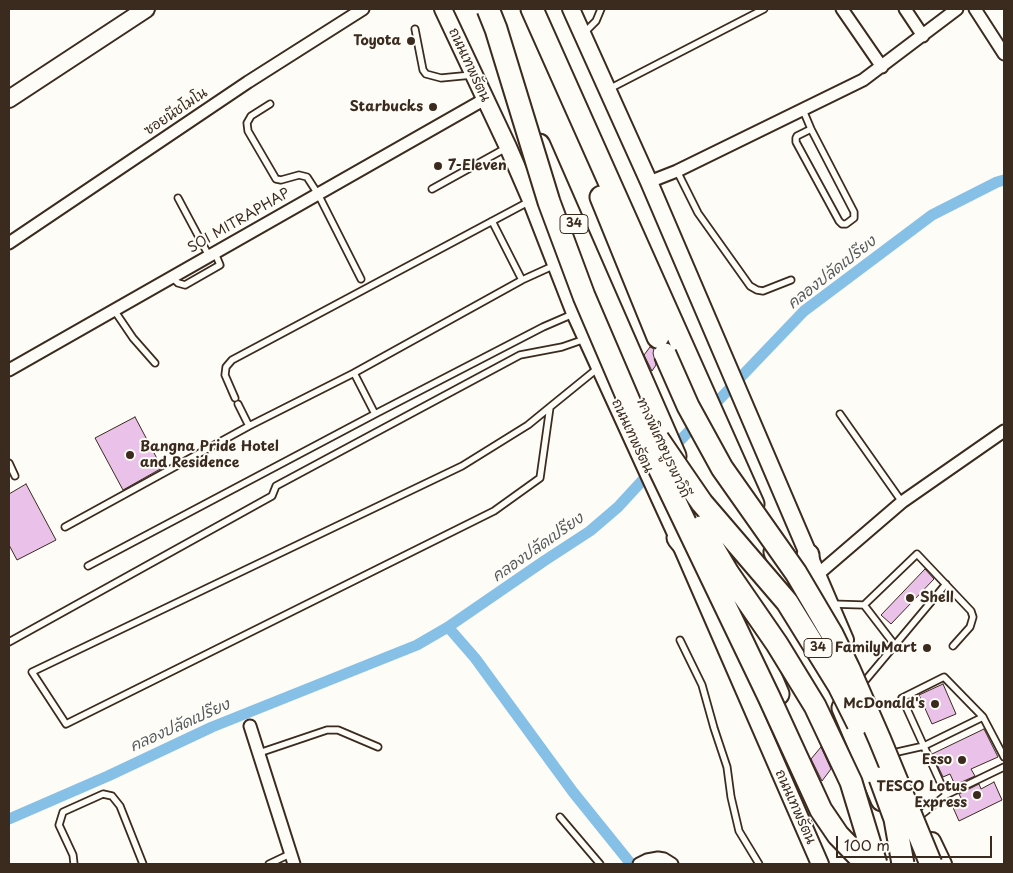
<!DOCTYPE html>
<html>
<head>
<meta charset="utf-8">
<style>
	body { margin:0 }
	#map { position:relative; width:1013px; height:873px; overflow:hidden; background:#fdfcf7; font-family:"Playpen Sans",sans-serif }
	canvas { display:block }
	.frame { position:absolute; inset:0; border:10px solid #3b2a1e; pointer-events:none }
	.scale { position:absolute; left:836px; top:836px; width:156px; height:22px; box-sizing:border-box; border:2px solid #3b2a1e; border-top:0; padding-left:6px; font-size:15px; line-height:18px; white-space:nowrap; color:#3b2a1e; -webkit-text-stroke:4px #fdfcf7; paint-order:stroke }
</style>
</head>
<body>
<div id="map">
<canvas width="1013" height="873"></canvas>
<div class="frame"></div>
<div class="scale">100 m</div>
</div>
<script>
const ctx = document.querySelector('canvas').getContext('2d');
ctx.lineJoin = 'round';
function shape(rows) {
  const path = new Path2D();
  for (const r of rows) {
    path.moveTo(r[0], r[1]);
    for (let i = 2; i < r.length; i += 2) path.lineTo(r[i], r[i + 1]);
  }
  return path;
}
function stroke(path, color, width, dash) {
  ctx.strokeStyle = color;
  ctx.lineWidth = width;
  ctx.lineCap = dash ? 'butt' : 'round';
  ctx.setLineDash(dash || []);
  ctx.stroke(path);
}
function fillPath(path, color) {
  ctx.fillStyle = color;
  ctx.fill(path, 'evenodd');
}
function write(font, color, halo, rows, align = 'center') {
  ctx.font = font + ' "Playpen Sans","Playpen Sans Thai",sans-serif';
  ctx.lineWidth = 4;
  ctx.setLineDash([]);
  ctx.textBaseline = 'middle';
  ctx.strokeStyle = halo;
  ctx.fillStyle = color;
  for (const [text, x, y, turn = 0] of rows) {
    ctx.save();
    ctx.translate(x, y);
    ctx.rotate((+turn || 0) * Math.PI / 180);
    ctx.textAlign = isNaN(turn) ? turn : align;
    if (halo) ctx.strokeText(text, 0, 0);
    ctx.fillText(text, 0, 0);
    ctx.restore();
  }
}
const canal = shape([
	[670,451,804,311,932,215,997,182,1004,180],
	[448,627,475,658,573,792,631,864],
	[9,819,108,776,212,727,417,645,448,627,544,561,590,531,618,507,652,470]
]);
const building = shape([
	[650,347,654,349,653,353,656,365,652,371,644,355,650,347],
	[135,417,162,468,123,490,95,438,135,417],
	[26,484,56,540,17,560,9,545,9,494,26,484],
	[925,569,934,579,891,624,881,615,925,569],
	[943,684,956,714,932,724,919,695,943,684],
	[984,729,998,757,971,769,975,776,955,785,950,774,943,777,932,754,984,729],
	[821,747,831,769,822,781,811,759,821,747],
	[994,782,1002,800,959,821,951,803,961,798,959,794,979,784,981,789,994,782]
]);
const lane = shape([
	[415,29,423,70,426,74,441,78,472,75],
	[584,33,596,21,601,9],
	[609,89,764,9],
	[270,104,251,116,247,123,248,131,276,179,281,180,299,175,307,177,318,194,361,279],
	[803,110,811,129,854,212,854,218,846,224,842,224,839,221,796,142,796,138,797,136,811,129],
	[677,171,698,213,750,286,757,290,763,291,791,280],
	[432,189,506,148],
	[178,198,209,256],
	[492,221,522,280],
	[172,277,178,283,185,285,220,265,215,253],
	[114,310,133,338,155,363],
	[354,373,522,280,555,265],
	[235,398,225,375,226,367,232,360,530,201],
	[238,404,249,426,354,373,375,414,543,327,573,314],
	[550,407,540,478,494,511,66,724,32,672,462,466,528,425,550,407,598,368],
	[840,414,902,502],
	[9,463,15,476],
	[65,527,249,426],
	[88,566,375,414],
	[831,604,864,605,917,554,971,611,973,617,970,627,953,646],
	[864,605,894,644],
	[680,640,702,685,714,728,727,767,731,797,739,831,759,864],
	[9,642,272,496,276,486,520,355,562,347,585,339],
	[864,682,946,584],
	[259,753,327,730,338,730,378,747],
	[893,753,924,746,983,717,1004,757],
	[946,795,902,698,944,677,983,717],
	[921,815,946,795,1004,767],
	[560,817,600,864],
	[74,864,73,855,59,825,63,812,103,794,112,796,120,806,143,864],
	[269,864,290,854]
]);
const street = shape([
	[842,9,882,67],
	[905,9,923,36],
	[975,9,1004,54],
	[649,182,677,171,863,80,957,9],
	[9,243,248,82,363,9],
	[9,370,485,99],
	[817,575,902,502,1004,431],
	[250,726,294,864],
	[639,864,647,860,658,858,664,859,672,864]
]);
const secondary = shape([
	[443,9,508,147,531,200,575,313,678,538,820,864],
	[571,9,649,182,845,640],
	[9,99,146,9],
	[932,841,943,864]
]);
const highway = shape([
	[532,9,753,504],
	[539,145,675,456],
	[601,197,658,337],
	[678,538,702,567],
	[775,552,804,618],
	[808,555,812,605],
	[732,587,778,694],
	[843,708,882,800]
]);
const highwayBridge = shape([
	[488,9,496,29,549,202,584,296,647,443,769,697,821,810,838,835,866,864],
	[665,354,688,406,722,468,796,573,832,634,849,669,880,740,931,864],
	[658,439,702,503,787,602,839,686,858,724],
	[701,527,728,573,777,644,815,706,851,782,876,864],
	[880,778,895,819,903,864]
]);
const markers = [
	[411,41,5,"#3b2a1e"],
	[433,107,5,"#3b2a1e"],
	[438,166,5,"#3b2a1e"],
	[130,455,5,"#3b2a1e"],
	[910,598,5,"#3b2a1e"],
	[927,648,5,"#3b2a1e"],
	[935,704,5,"#3b2a1e"],
	[962,760,5,"#3b2a1e"],
	[977,795,5,"#3b2a1e"]
];
const shields = [
	[574,224,28],
	[818,648,28]
];
const shieldNames = [
	["34",574,224],
	["34",818,648]
];
const poiNames = [
	["Toyota",401,41],
	["Starbucks",423,107],
	["7-Eleven",448,166,"left"],
	["Bangna Pride Hotel",140,447,"left"],
	["and Residence",140,463,"left"],
	["Shell",920,598,"left"],
	["FamilyMart",917,648],
	["McDonald's",925,704],
	["Esso",952,760],
	["TESCO Lotus",967,787],
	["Express",967,803]
];
const streetNames = [
	["ถนนเทพรัตน",469,65,65],
	["ซอยนีชโมโน",176,112,-34],
	["SOI MITRAPHAP",239,221,-30],
	["ถนนเทพรัตน",632,436,65],
	["ทางพิเศษบูรพาวิถี",663,448,65],
	["ถนนเทพรัตน",795,807,66]
];
const waterNames = [
	["คลองปลัดเปรียง",832,273,-38],
	["คลองปลัดเปรียง",538,548,-35],
	["คลองปลัดเปรียง",180,726,-24]
];
stroke(canal, '#87c0e6', 11);
fillPath(building, '#eac1e8');
stroke(building, '#3b2a1e', 1);
stroke(lane, '#3b2a1e', 9);
stroke(street, '#3b2a1e', 15);
stroke(secondary, '#3b2a1e', 20);
stroke(highway, '#3b2a1e', 25);
stroke(lane, '#fdfcf7', 5.5);
stroke(street, '#fdfcf7', 11);
stroke(secondary, '#fdfcf7', 16);
stroke(highway, '#fdfcf7', 21);
stroke(highwayBridge, '#3b2a1e', 25, []);
stroke(highwayBridge, '#fdfcf7', 21);
for (const [x, y, r, color] of markers) {
  const dot = new Path2D();
  dot.arc(x, y, r, 0, 2 * Math.PI);
  ctx.fillStyle = color;
  ctx.fill(dot);
  stroke(dot, '#fdfcf7', 2);
}
for (const [x, y, w] of shields) {
  const box = new Path2D();
  box.roundRect(x - w / 2, y - 9.5, w, 19, 4);
  ctx.fillStyle = '#fdfcf7';
  ctx.fill(box);
  stroke(box, '#3b2a1e', 1);
}
write('bold 12px', '#3b2a1e', null, shieldNames);
write('bold 14px', '#3b2a1e', '#fdfcf7', poiNames, 'right');
write('14px', '#3b2a1e', '#fdfcf7', streetNames);
write('italic 15px', '#52575a', '#fdfcf7', waterNames);
</script>
</body>
</html>
